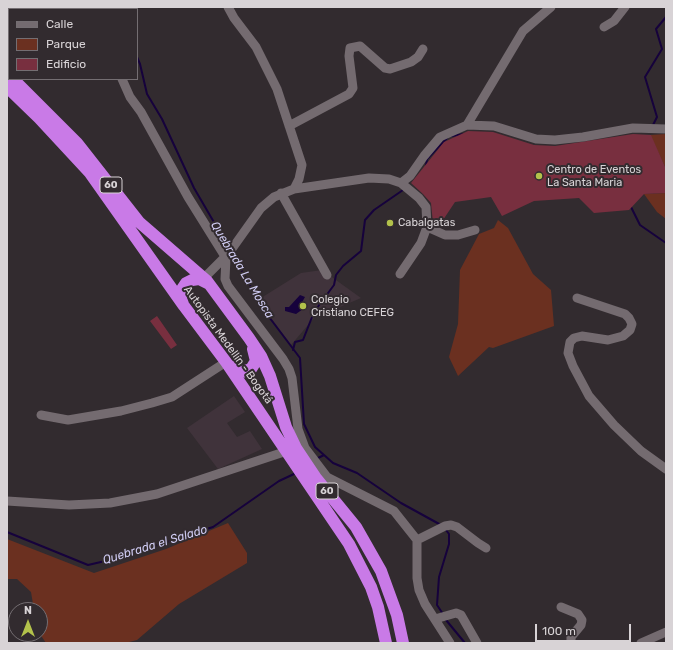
<!DOCTYPE html>
<html>
<head>
<meta charset="utf-8">
<style>
	body { margin:0 }
	#map { position:relative; width:673px; height:650px; overflow:hidden; background:#322b2f; font-family:Rubik,sans-serif }
	canvas { display:block }
	.frame { position:absolute; inset:0; border:8px solid #d8d3d6; pointer-events:none }
	.legend { position:absolute; left:8px; top:8px; width:130px; height:72px; box-sizing:border-box; background:#322b2f; border:1px solid #746e72; margin:0; padding:5px 7px; list-style:none; font-size:12px; color:#d8d3d6 }
	.legend li { display:flex; align-items:center; gap:8px; height:20px }
	.legend b { width:20px; border:1px solid #746e72 }
	.north { position:absolute; left:8px; top:602px; width:40px; height:40px; box-sizing:border-box; background:#322b2f; border:1px solid #746e72; border-radius:50%; rotate:0deg; font-size:11px; font-weight:700; line-height:16px; text-align:center; color:#d8d3d6 }
	.north::after { content:''; display:block; margin:auto; width:14px; height:18px; background:#b3c24b; clip-path:polygon(50% 0,100% 100%,50% 72%,0 100%) }
	.scale { position:absolute; left:535px; top:624px; width:96px; height:18px; box-sizing:border-box; border:2px solid #d8d3d6; border-top:0; padding-left:5px; font-size:12px; line-height:14px; white-space:nowrap; color:#d8d3d6; -webkit-text-stroke:3px #322b2f; paint-order:stroke }
</style>
</head>
<body>
<div id="map">
<canvas width="673" height="650"></canvas>
<div class="frame"></div>
<ul class="legend">
<li><b style="height:5px;background:#746b70"></b>Calle</li>
<li><b style="height:11px;background:#6b3020"></b>Parque</li>
<li><b style="height:11px;background:#782f3f"></b>Edificio</li>
</ul>
<div class="north">N</div>
<div class="scale">100 m</div>
</div>
<script>
const ctx = document.querySelector('canvas').getContext('2d');
ctx.lineJoin = 'round';
function fillPath(path, color) {
  ctx.fillStyle = color;
  ctx.fill(path, 'evenodd');
}
function shape(rows) {
  const path = new Path2D();
  for (const r of rows) {
    path.moveTo(r[0], r[1]);
    for (let i = 2; i < r.length; i += 2) path.lineTo(r[i], r[i + 1]);
  }
  return path;
}
function stroke(path, color, width, dash) {
  ctx.strokeStyle = color;
  ctx.lineWidth = width;
  ctx.lineCap = dash ? 'butt' : 'round';
  ctx.setLineDash(dash || []);
  ctx.stroke(path);
}
function write(font, color, halo, rows, align = 'center') {
  ctx.font = font + ' Rubik,sans-serif';
  ctx.lineWidth = 4;
  ctx.setLineDash([]);
  ctx.textBaseline = 'middle';
  ctx.strokeStyle = halo;
  ctx.fillStyle = color;
  for (const [text, x, y, turn = 0] of rows) {
    ctx.save();
    ctx.translate(x, y);
    ctx.rotate((+turn || 0) * Math.PI / 180);
    ctx.textAlign = isNaN(turn) ? turn : align;
    if (halo) ctx.strokeText(text, 0, 0);
    ctx.fillText(text, 0, 0);
    ctx.restore();
  }
}
const built = shape([
	[322,270,361,298,314,318,291,345,268,314,261,298,301,273],
	[234,396,245,412,227,423,237,437,250,431,262,449,218,469,187,428]
]);
const green = shape([
	[666,134,666,169,650,135],
	[666,193,666,219,657,212,644,194],
	[498,220,508,228,533,274,551,290,554,326,493,348,489,347,458,376,449,357,458,324,460,270,479,234,494,228],
	[228,523,247,553,247,563,179,604,137,640,125,643,46,643,40,634,40,610,34,610,31,592,17,579,7,579,7,539,94,573,166,549]
]);
const water = shape([
	[300,295,305,297,301,304,303,309,296,314,285,311,285,307,289,307]
]);
const stream = shape([
	[112,7,113,9],
	[137,57,140,64,147,94,162,119,194,188,229,248],
	[653,125,657,117,645,77,662,49,656,29,666,17],
	[452,136,464,134],
	[426,166,427,159,447,138],
	[631,207,640,225,666,243],
	[232,253,263,309,300,358,304,424,315,447,333,463,357,473,401,503,441,525],
	[293,350,295,342,303,340,314,312,334,285,336,275,343,266,361,251,365,220,374,210,403,190],
	[318,458,324,455],
	[7,532,88,565,118,558,213,527,279,481,294,474],
	[443,614,437,605,439,577,449,544,449,534,446,530],
	[446,620,465,643]
]);
const building = shape([
	[468,131,493,132,534,145,555,146,633,134,651,135,666,169,666,193,644,194,629,210,594,213,579,198,534,201,502,216,491,197,455,202,439,226,433,223,431,203,423,194,411,183,444,142],
	[157,316,177,345,171,349,150,321]
]);
const minor = shape([
	[93,7,94,9],
	[228,7,234,18,256,47,277,89,302,165,299,179,294,189],
	[604,27,614,21,625,7],
	[122,79,130,97,141,112,188,197,226,258,225,279,228,286,283,359,289,369,292,378,298,429,305,448,327,477,394,511,417,540,417,578,419,590,425,604,450,643],
	[467,125,523,31,551,7],
	[289,126,349,94,353,88,349,56,350,48,360,46,385,68,390,69,411,62,418,57,423,49],
	[281,193,327,275],
	[427,227,445,235,458,235,475,230],
	[400,274,421,243,427,227,426,207,419,198,401,183],
	[204,278,229,253,261,208,274,197,294,189,369,178,389,179,401,183,410,176,424,156,440,137,467,125,494,126,536,139,555,140,583,137,633,128,666,129],
	[577,298,625,314,629,318,632,324,630,330,623,336,608,340,582,336,574,338,570,342,568,353,573,366,589,396,614,425,641,451,666,469],
	[41,415,68,420,121,411,152,403,172,397,226,362],
	[7,501,69,505,110,503,157,494,287,451],
	[417,540,445,526,451,525,457,527,478,543,486,548],
	[561,607,578,614,582,620,581,625,571,637,571,643],
	[435,619,456,613,461,615,477,643],
	[641,643,666,632]
]);
const highway = shape([
	[13,79,77,143,139,222,207,281,249,338,261,356,270,376,286,427,296,448,316,478,356,527,381,571,397,615,403,643],
	[7,87,39,118,90,173,184,306,226,362,349,544,371,587,378,607,386,643],
	[183,304,180,296,182,289,186,283,192,280,199,279,209,284],
	[230,366,237,371,242,372,251,369,256,361,253,349]
]);
const markers = [
	[539,176,4,"#b3c24b"],
	[390,223,4,"#b3c24b"],
	[303,306,4,"#b3c24b"]
];
const shields = [
	[111,185,22],
	[327,491,22]
];
const shieldNames = [
	["60",111,185],
	["60",327,491]
];
const poiNames = [
	["Centro de Eventos",547,170],
	["La Santa Maria",547,183],
	["Cabalgatas",398,223],
	["Colegio",311,300],
	["Cristiano CEFEG",311,313]
];
const streetNames = [
	["Autopista Medellín - Bogotá",228,345,54]
];
const waterNames = [
	["Quebrada La Mosca",242,270,59],
	["Quebrada el Salado",155,545,-17]
];
fillPath(built, '#40333b');
fillPath(green, '#6b3020');
fillPath(water, '#16023c');
stroke(stream, '#16023c', 2);
fillPath(building, '#782f3f');
stroke(minor, '#746b70', 9);
stroke(highway, '#c97ae7', 12);
for (const [x, y, r, color] of markers) {
  const dot = new Path2D();
  dot.arc(x, y, r, 0, 2 * Math.PI);
  ctx.fillStyle = color;
  ctx.fill(dot);
  stroke(dot, '#322b2f', 1.5);
}
for (const [x, y, w] of shields) {
  const box = new Path2D();
  box.roundRect(x - w / 2, y - 8, w, 16, 3);
  ctx.fillStyle = '#322b2f';
  ctx.fill(box);
  stroke(box, '#d8d3d6', 1);
}
write('bold 10px', '#d8d3d6', null, shieldNames);
write('11px', '#d8d3d6', '#322b2f', poiNames, 'left');
write('11px', '#d8d3d6', '#322b2f', streetNames);
write('italic 12px', '#cecaf1', '#322b2f', waterNames);
</script>
</body>
</html>
